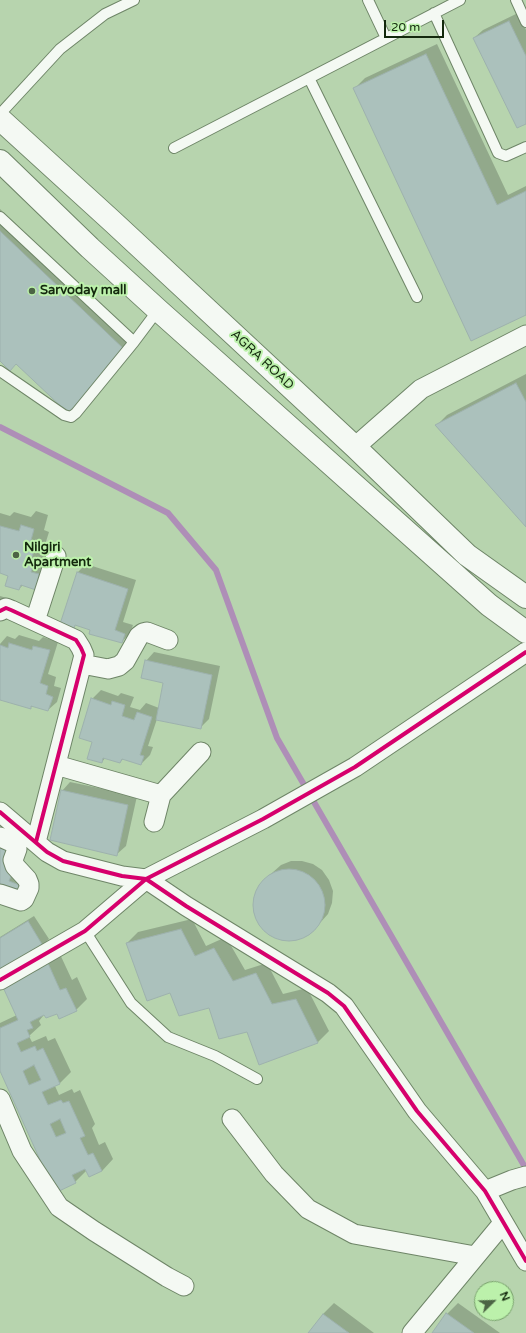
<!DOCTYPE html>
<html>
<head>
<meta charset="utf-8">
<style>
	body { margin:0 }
	#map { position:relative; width:526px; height:1333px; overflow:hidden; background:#b7d4ae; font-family:"Varela Round",sans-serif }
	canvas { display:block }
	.north { position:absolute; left:474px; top:1281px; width:40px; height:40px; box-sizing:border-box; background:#bcf1ab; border:1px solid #78a16c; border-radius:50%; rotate:67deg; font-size:11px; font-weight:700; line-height:16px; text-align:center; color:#13280d }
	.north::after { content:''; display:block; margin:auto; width:14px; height:18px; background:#4c6445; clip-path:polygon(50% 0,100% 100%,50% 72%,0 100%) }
	.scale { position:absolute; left:384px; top:20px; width:60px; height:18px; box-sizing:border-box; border:2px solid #13280d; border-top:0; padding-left:5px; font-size:12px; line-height:14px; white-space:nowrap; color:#13280d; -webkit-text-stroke:3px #bcf1ab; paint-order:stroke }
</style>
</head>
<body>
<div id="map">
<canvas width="526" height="1333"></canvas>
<div class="north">N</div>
<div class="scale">20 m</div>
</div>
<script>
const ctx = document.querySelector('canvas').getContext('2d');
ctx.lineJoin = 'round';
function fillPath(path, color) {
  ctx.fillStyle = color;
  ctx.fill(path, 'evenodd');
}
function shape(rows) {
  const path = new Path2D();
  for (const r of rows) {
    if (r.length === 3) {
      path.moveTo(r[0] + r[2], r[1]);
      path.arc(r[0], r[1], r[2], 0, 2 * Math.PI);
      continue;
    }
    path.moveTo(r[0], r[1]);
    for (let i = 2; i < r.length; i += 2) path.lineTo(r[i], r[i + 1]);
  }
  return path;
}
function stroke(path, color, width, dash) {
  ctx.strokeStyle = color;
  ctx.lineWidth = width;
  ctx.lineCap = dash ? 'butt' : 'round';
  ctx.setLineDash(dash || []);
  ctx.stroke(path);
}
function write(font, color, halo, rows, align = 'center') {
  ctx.font = font + ' "Varela Round",sans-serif';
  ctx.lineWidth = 4;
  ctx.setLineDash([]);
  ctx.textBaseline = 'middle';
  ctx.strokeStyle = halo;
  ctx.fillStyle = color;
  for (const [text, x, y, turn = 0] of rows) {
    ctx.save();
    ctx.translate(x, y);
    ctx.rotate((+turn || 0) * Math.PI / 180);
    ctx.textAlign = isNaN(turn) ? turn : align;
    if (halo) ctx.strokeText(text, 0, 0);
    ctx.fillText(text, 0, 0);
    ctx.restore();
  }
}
const shadow = shape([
	[518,13,526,30,526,123,474,38,483,30],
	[437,44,508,195,526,186,526,314,354,89,365,78],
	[0,209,137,339,79,400,17,363,0,360],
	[526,374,526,526,436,426,447,415],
	[36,511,48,515,44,530,49,532,44,548,48,550,45,557,53,560,35,589,24,584,19,589,9,575,0,572,0,513,10,516,14,512,31,517],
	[86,564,136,580,123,622,133,625,130,633,122,642,76,624,73,627,78,572],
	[0,596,7,598,0,614],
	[19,635,39,641,43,637,58,642,48,674,56,677,54,686,61,688,57,702,48,710,33,706,30,708,0,699,0,644,7,636,15,639],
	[154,652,220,666,209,719,200,728,157,719,148,746,153,747,150,755,141,764,123,759,120,762,106,757,102,762,94,742,92,699,101,690,118,696,121,693,134,697,130,707,140,710,146,703,159,708,164,683,146,661],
	[70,782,137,796,126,846,117,854,62,791],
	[0,830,26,886,0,888],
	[291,861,302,861,313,864,322,870,329,880,333,891,332,903,328,914,320,923,311,933,300,938,289,940,277,938,267,932,259,923,254,913,254,902,256,891,263,881,281,865],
	[34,916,49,939,43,945,0,969,0,937],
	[192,919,206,946,226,937,245,970,267,963,283,994,307,988,329,1031,318,1042,248,1031,210,1007,170,992,127,943,138,932],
	[58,950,72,980,77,977,87,999,76,1010,42,1015,43,1016,39,1021,41,1025,29,1036,32,1042,46,1036,48,1041,55,1038,71,1072,60,1083,55,1086,59,1095,72,1089,74,1093,80,1090,95,1124,92,1128,99,1145,105,1142,113,1159,102,1171,87,1170,75,1182,0,1069,0,1023,17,1015,3,985],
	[334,1303,374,1333,310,1333,323,1314],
	[458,1303,500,1333,433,1333,447,1314]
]);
const stream = shape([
	[0,427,168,513,216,570,277,738,526,1169]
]);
const building = shape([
	[509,21,526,56,526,124,517,128,473,38,509,21],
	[426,54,497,205,526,191,526,315,471,341,353,88,426,54],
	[0,231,126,351,68,413,16,364,10,371,0,361,0,231],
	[516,383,526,402,526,527,435,425,516,383],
	[21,525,34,529,30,544,35,547,30,563,34,564,31,572,39,574,36,590,21,585,19,590,5,586,8,576,0,573,0,526,19,531,21,525],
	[77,572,128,589,115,630,125,634,122,643,89,634,90,630,75,625,74,629,60,624,77,572],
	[9,643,32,650,33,646,50,650,40,683,48,686,46,694,53,697,48,711,31,706,31,709,0,700,0,645,8,648,9,643],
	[145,660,212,675,201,729,156,720,163,683,141,678,145,660],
	[91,698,111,705,112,701,125,705,122,716,134,720,137,712,152,717,140,755,144,756,141,765,122,759,120,763,103,758,102,763,87,759,92,742,79,738,91,698],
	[61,790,128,805,117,856,50,840,61,790],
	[0,841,14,846,5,869,13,871,9,881,22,886,18,896,0,890,0,841],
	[289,905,36],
	[28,921,43,946,0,971,0,938,28,921],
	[181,929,195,956,214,948,233,981,256,973,272,1004,296,999,318,1043,259,1065,247,1032,219,1039,209,1008,179,1016,170,993,147,1001,126,943,181,929],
	[47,961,60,990,66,988,77,1011,59,1019,57,1014,46,1018,44,1015,30,1022,33,1028,27,1030,30,1037,17,1043,21,1052,35,1046,37,1051,43,1048,60,1084,42,1092,48,1105,61,1100,63,1103,69,1101,85,1136,80,1138,88,1155,93,1153,102,1171,89,1177,85,1169,72,1175,76,1183,55,1193,0,1071,0,1028,18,1020,2,985,40,969,38,965,47,961],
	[34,1065,41,1080,29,1085,23,1071,34,1065],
	[60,1119,66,1133,56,1137,50,1124,60,1119],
	[446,1313,474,1333,432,1333,446,1313],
	[323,1314,349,1333,308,1333,323,1314]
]);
const service = shape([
	[368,0,386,38],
	[516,0,526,22],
	[434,13,498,153,506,156,526,147],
	[309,78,417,297],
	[0,114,60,49,105,14,134,0],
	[174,148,460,0],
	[0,217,134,342],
	[0,371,64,415,71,417,76,413,134,342,158,310],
	[85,931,131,1003,168,1037,215,1056,257,1079]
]);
const minor = shape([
	[355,447,421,389,526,335],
	[0,611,6,608,11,610,76,640,81,648,84,655,36,842],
	[35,621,56,556],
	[82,664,108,669,119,666,125,661,139,636,143,633,147,632,168,640],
	[56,765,161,795],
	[0,812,47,852,63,861,122,876,146,879,263,819,355,767,526,652],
	[154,822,161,795,201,752],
	[0,837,16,844,17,849,13,860,15,866,27,879,29,884,29,888,24,899,21,901,0,894],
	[0,980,85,931,146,879,186,906,328,993,344,1006,417,1111,485,1191,526,1261],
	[0,1099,22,1151,59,1207,94,1231,167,1277,184,1286],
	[232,1119,274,1174,308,1209,354,1234,475,1256],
	[485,1191,512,1180,526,1176],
	[412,1333,503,1223]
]);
const secondary = shape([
	[0,119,113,222,355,447,467,555,526,597],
	[0,161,90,248,158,310,489,605,526,632]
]);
const cycleway = shape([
	[0,611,6,608,11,610,76,640,81,648,84,655,36,842],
	[0,812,47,852,63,861,122,876,146,879,263,819,355,767,526,652],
	[0,980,85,931,146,879,186,906,328,993,344,1006,417,1111,485,1191,526,1261]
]);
const markers = [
	[32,291,4,"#4c6445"],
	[16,555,4,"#4c6445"]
];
const poiNames = [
	["Sarvoday mall",40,291],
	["Nilgiri",24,548],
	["Apartment",24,563]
];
const streetNames = [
	["AGRA ROAD",262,360,43]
];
fillPath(shadow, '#0003');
stroke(stream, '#ae8eb7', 6);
fillPath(building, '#abc1bc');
stroke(building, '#9db1ad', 1);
stroke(service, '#6e8567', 12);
stroke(minor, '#6e8567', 21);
stroke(secondary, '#6e8567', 24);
stroke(service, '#f4f9f3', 10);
stroke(minor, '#f4f9f3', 19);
stroke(secondary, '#f4f9f3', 22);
stroke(cycleway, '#d6006c', 4);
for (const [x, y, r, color] of markers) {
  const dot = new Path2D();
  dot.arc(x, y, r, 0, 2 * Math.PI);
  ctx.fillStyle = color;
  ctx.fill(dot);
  stroke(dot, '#bcf1ab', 1.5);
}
write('bold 13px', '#13280d', '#bcf1ab', poiNames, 'left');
write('13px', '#13280d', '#bcf1ab', streetNames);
</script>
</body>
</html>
